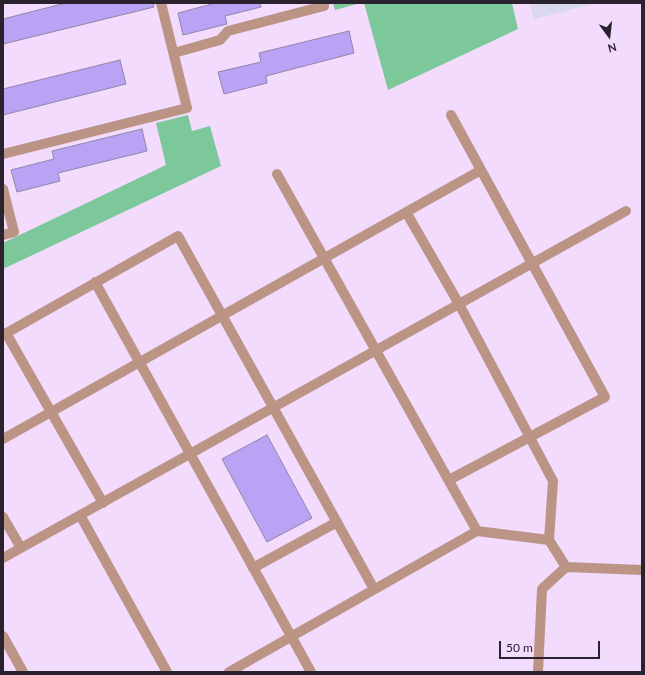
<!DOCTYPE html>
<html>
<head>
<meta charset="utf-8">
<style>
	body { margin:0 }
	#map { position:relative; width:645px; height:675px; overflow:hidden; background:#f2dbfc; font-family:Lato,sans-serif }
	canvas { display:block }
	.frame { position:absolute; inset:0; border:4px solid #2a222d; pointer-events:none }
	.north { position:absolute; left:589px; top:16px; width:40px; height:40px; -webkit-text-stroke:3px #f2dbfc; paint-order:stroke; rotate:165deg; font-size:11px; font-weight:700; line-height:16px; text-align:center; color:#2a222d }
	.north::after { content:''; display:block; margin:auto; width:14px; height:18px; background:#2a222d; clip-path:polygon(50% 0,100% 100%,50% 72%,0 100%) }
	.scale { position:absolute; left:499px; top:641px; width:101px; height:18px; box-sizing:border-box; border:2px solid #2a222d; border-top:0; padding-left:5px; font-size:12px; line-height:14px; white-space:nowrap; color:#2a222d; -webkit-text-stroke:3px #f2dbfc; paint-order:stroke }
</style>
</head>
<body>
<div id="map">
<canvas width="645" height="675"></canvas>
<div class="frame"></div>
<div class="north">N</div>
<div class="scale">50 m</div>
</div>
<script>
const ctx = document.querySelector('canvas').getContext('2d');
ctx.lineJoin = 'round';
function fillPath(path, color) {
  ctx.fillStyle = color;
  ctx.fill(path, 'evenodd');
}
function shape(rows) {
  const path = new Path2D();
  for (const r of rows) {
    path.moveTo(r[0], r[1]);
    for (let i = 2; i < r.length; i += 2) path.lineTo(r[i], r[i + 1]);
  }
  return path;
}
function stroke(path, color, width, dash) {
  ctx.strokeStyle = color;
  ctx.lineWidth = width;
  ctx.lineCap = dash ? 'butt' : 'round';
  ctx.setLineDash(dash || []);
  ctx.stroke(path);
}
const education = shape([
	[530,3,597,3,534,19]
]);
const green = shape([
	[333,3,361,3,335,10],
	[364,3,512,3,518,29,388,90],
	[188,115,192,131,210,126,221,166,3,269,3,243,166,165,156,123]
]);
const building = shape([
	[66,3,153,3,154,7,3,44,3,19,66,3],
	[216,3,260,3,261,7,225,16,227,24,183,35,178,13,216,3],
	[349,31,354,53,266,76,267,83,224,94,218,72,261,62,259,53,349,31],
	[120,60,126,84,3,115,3,89,120,60],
	[142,129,147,151,58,173,60,181,17,192,11,170,54,159,52,151,142,129],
	[267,435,312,518,267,542,222,459,267,435]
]);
const minor = shape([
	[174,53,220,40,228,31,324,6,324,3],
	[3,154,187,108,161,3],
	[277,174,477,531],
	[3,189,14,232,3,235],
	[406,212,459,304,553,481,549,540,566,567],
	[95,282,311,672],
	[6,333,103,503],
	[3,335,178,236,374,589],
	[3,439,481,170],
	[449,480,605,397,451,115],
	[80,515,167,672],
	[3,517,21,548],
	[3,558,626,211],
	[253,568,337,522],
	[3,636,23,672],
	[229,672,477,531,549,540],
	[538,672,542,589,566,567,642,570]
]);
fillPath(education, '#dad8ee');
fillPath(green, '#7dc89b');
fillPath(building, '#baa3f4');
stroke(building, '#8e86a7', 1);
stroke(minor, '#bc9485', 10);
</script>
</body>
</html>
